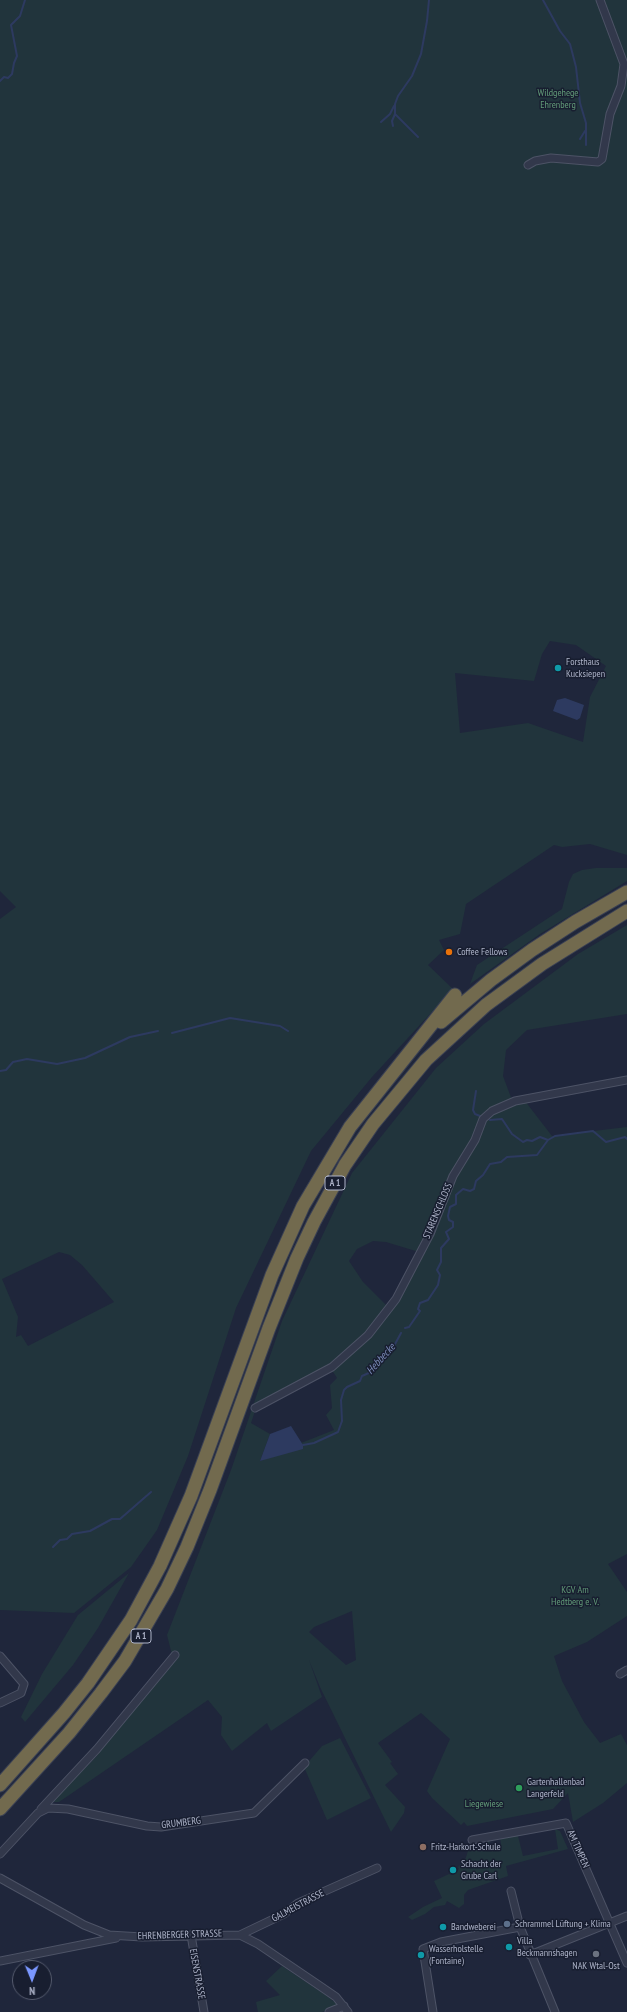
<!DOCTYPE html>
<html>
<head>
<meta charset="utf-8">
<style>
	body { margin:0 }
	#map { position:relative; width:627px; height:2012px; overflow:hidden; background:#1f263b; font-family:"PT Sans Narrow",sans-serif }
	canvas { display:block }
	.north { position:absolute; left:12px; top:1960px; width:40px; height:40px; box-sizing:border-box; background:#181e30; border:1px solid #545a6d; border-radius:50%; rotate:179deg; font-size:11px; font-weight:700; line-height:16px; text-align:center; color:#adb3c8 }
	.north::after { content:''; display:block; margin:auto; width:14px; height:18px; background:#7a97ff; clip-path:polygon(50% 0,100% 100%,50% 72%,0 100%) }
</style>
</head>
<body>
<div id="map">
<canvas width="627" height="2012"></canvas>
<div class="north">N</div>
</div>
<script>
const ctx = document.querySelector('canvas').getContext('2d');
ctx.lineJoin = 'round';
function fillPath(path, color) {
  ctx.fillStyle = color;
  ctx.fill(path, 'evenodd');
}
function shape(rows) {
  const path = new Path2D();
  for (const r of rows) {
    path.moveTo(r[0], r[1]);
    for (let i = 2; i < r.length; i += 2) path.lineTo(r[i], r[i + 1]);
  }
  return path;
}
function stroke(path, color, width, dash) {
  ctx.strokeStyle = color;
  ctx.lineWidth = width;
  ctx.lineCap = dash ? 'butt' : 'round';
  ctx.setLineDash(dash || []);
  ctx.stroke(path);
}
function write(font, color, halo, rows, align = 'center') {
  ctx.font = font + ' "PT Sans Narrow",sans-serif';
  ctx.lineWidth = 3;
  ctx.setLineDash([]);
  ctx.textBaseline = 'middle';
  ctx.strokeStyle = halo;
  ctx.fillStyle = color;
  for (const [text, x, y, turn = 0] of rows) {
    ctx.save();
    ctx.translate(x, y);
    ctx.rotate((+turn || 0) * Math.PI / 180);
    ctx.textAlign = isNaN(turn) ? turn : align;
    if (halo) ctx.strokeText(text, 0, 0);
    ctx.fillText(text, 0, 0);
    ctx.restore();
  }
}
const green = shape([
	[0,0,627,0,627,855,590,844,562,847,554,845,466,904,460,934,439,940,444,950,428,965,453,989,372,1077,311,1151,236,1308,188,1456,157,1530,131,1567,74,1613,0,1610,0,919,16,907,0,891],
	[550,641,576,645,606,666,590,697,583,742,528,723,460,733,455,673,534,681,542,654],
	[59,1252,70,1255,82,1265,114,1302,28,1346,21,1335,16,1337,18,1317,2,1279],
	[596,868,627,868,627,881,540,934,470,984,477,965,562,909,569,882,573,874,582,870],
	[627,925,627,1014,527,1030,506,1050,503,1076,512,1100,525,1101,552,1136,627,1127,627,1554,608,1564,627,1592,627,1616,587,1642,554,1656,562,1681,584,1722,600,1743,621,1734,627,1745,627,1783,603,1803,573,1822,568,1793,553,1809,467,1826,464,1822,461,1825,432,1798,427,1791,450,1739,421,1713,378,1743,392,1762,390,1763,398,1774,385,1785,405,1807,404,1813,391,1832,320,1687,309,1660,322,1697,271,1731,267,1723,232,1751,221,1735,222,1717,208,1700,59,1802,51,1802,95,1758,173,1659,167,1635,231,1470,282,1321,352,1173,436,1068,484,1024,578,954],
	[373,1241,386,1242,419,1252,389,1308,363,1282,349,1261,357,1249],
	[330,1367,337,1378,330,1385,332,1408,326,1415,334,1430,301,1443,303,1445,260,1461,270,1434,251,1423,256,1408],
	[352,1611,356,1660,346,1665,309,1632,314,1627],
	[129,1573,98,1628,73,1665,25,1722,21,1717,42,1674,78,1615],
	[340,1738,371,1798,327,1820,304,1767,322,1746],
	[555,1829,560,1831,568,1849,506,1866,508,1876,468,1890,464,1895,464,1904,459,1908,447,1901,445,1905,434,1907,425,1914,412,1920,408,1917,423,1907,442,1898,434,1881,449,1874,452,1875,459,1869,458,1867,465,1860,469,1848,474,1843,475,1848,486,1846,486,1841,489,1840,490,1846,501,1844,500,1838,523,1834,524,1835,518,1836,523,1856,558,1849],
	[282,1966,324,1994,337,2004,336,2007,322,2012,258,2012,256,2002,280,1995,266,1981]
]);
const water = shape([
	[565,698,584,705,580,718,577,720,553,711,557,700],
	[291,1426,303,1445,303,1449,260,1461,270,1434]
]);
const stream = shape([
	[543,0,560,31,570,44,576,67,580,103,586,123,586,145],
	[0,81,4,77,8,78,12,74,14,63,17,56,11,25,20,16,25,0],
	[381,122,390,114,394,106],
	[393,126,392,121,395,114],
	[418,137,395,114,395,104,398,96,412,76,421,54,427,21,429,0],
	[580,139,585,131],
	[172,1033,230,1018,280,1026,288,1031],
	[0,1071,6,1070,13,1062,27,1059,57,1064,85,1058,130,1037,158,1031],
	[476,1091,473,1110,475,1114,480,1116],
	[490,1120,502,1119,512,1134,523,1142,527,1140,532,1141,540,1137,548,1140],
	[405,1328,409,1327,420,1311,418,1309,420,1303,428,1300,438,1285,440,1275,437,1270,441,1262,441,1248,449,1239,446,1232,453,1227,453,1222,449,1220,448,1216,450,1207,456,1204,456,1195,463,1189,470,1191,474,1189,476,1181,483,1175,490,1164,501,1162,507,1157,537,1155,548,1140,555,1136,593,1131,606,1142,625,1137,627,1139],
	[303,1445,314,1443,338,1432,342,1421,341,1400,344,1390,347,1387,360,1381,362,1376,371,1372,394,1346,401,1333],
	[53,1547,60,1540,67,1539,72,1534,90,1531,112,1519,120,1519,151,1492]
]);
const street = shape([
	[528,165,535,161,551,158,598,162,602,159,610,114,621,86,624,64,600,0],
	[255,1408,332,1367,368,1335,396,1299,430,1234,453,1176,475,1140,483,1119,492,1111,515,1101,627,1080],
	[0,1656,24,1684,21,1693,0,1703],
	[620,1674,627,1670],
	[41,1809,97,1749,175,1655],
	[472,1840,566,1823,627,1963],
	[0,1854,38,1813,48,1808,68,1809,147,1826,161,1827,254,1813,305,1763],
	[0,1878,84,1925,109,1935,142,1937,240,1935,258,1944,320,1986,336,1997,348,2012],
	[511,1891,520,1927,555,2012],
	[191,1935,204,2012],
	[240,1935,284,1914,298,1903,377,1868],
	[530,1955,627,1916],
	[0,1961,116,1938],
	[329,2012,344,2006],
	[433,2012,423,1949,441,1942,520,1927]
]);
const highway = shape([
	[441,1022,491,980,532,950,575,922,627,892],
	[0,1785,64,1713,88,1683,131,1620,160,1566,191,1496,272,1275,303,1206,350,1127,455,995],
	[0,1809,69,1733,101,1693,125,1661,167,1589,187,1547,210,1490,269,1328,297,1258,314,1222,345,1165,373,1124,426,1060,486,1005,542,964,627,911]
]);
const markers = [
	[558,668,4,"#0f9aa8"],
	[449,952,4,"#e8710a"],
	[519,1788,4,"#2e9e5b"],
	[423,1847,4,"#8d6e63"],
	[453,1870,4,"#0f9aa8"],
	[507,1924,4,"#5c6f8a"],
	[443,1927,4,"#0f9aa8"],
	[509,1947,4,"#0f9aa8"],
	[596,1954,4,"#6b7280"],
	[421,1955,4,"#0f9aa8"]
];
const shields = [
	[335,1183,20],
	[141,1636,20]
];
const shieldNames = [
	["A 1",335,1183],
	["A 1",141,1636]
];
const parkNames = [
	["Wildgehege",558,93],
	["Ehrenberg",558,105],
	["KGV Am",575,1590],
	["Hedtberg e. V.",575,1602],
	["Liegewiese",484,1804]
];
const poiNames = [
	["Forsthaus",566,662],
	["Kucksiepen",566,674],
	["Coffee Fellows",457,952],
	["Gartenhallenbad",527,1782],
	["Langerfeld",527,1794],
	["Fritz-Harkort-Schule",431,1847],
	["Schacht der",461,1864],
	["Grube Carl",461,1876],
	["Schrammel Lüftung + Klima",515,1924],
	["Bandweberei",451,1927],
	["Villa",517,1941],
	["Beckmannshagen",517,1953],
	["Wasserholstelle",429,1949],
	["(Fontaine)",429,1961],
	["NAK Wtal-Ost",596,1966,"center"]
];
const streetNames = [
	["STARENSCHLOSS",438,1211,-67],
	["GRUMBERG",181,1823,-7],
	["AM TIMPEN",578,1849,66],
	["GALMEISTRASSE",298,1906,-28],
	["EHRENBERGER STRASSE",180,1935,-2],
	["EISENSTRASSE",197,1974,80]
];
const waterNames = [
	["Hebbecke",381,1359,-48]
];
fillPath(green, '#21343c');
fillPath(water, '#2d3a60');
stroke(stream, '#2d3a60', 2);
stroke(street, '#4d5366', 9);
stroke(highway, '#3a4053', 15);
stroke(street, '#32384b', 7);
stroke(highway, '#726a4e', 13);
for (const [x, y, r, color] of markers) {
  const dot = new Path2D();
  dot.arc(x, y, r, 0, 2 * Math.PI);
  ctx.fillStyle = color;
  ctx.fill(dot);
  stroke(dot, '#181e30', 1.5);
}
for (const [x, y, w] of shields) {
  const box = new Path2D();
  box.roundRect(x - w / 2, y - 7, w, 14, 3);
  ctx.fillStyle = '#181e30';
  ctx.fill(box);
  stroke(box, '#adb3c8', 1);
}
write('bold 9px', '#adb3c8', null, shieldNames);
write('10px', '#629b78', '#181e30', parkNames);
write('10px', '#adb3c8', '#181e30', poiNames, 'left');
write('10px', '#adb3c8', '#181e30', streetNames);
write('italic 11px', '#7a8ab8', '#181e30', waterNames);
</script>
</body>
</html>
